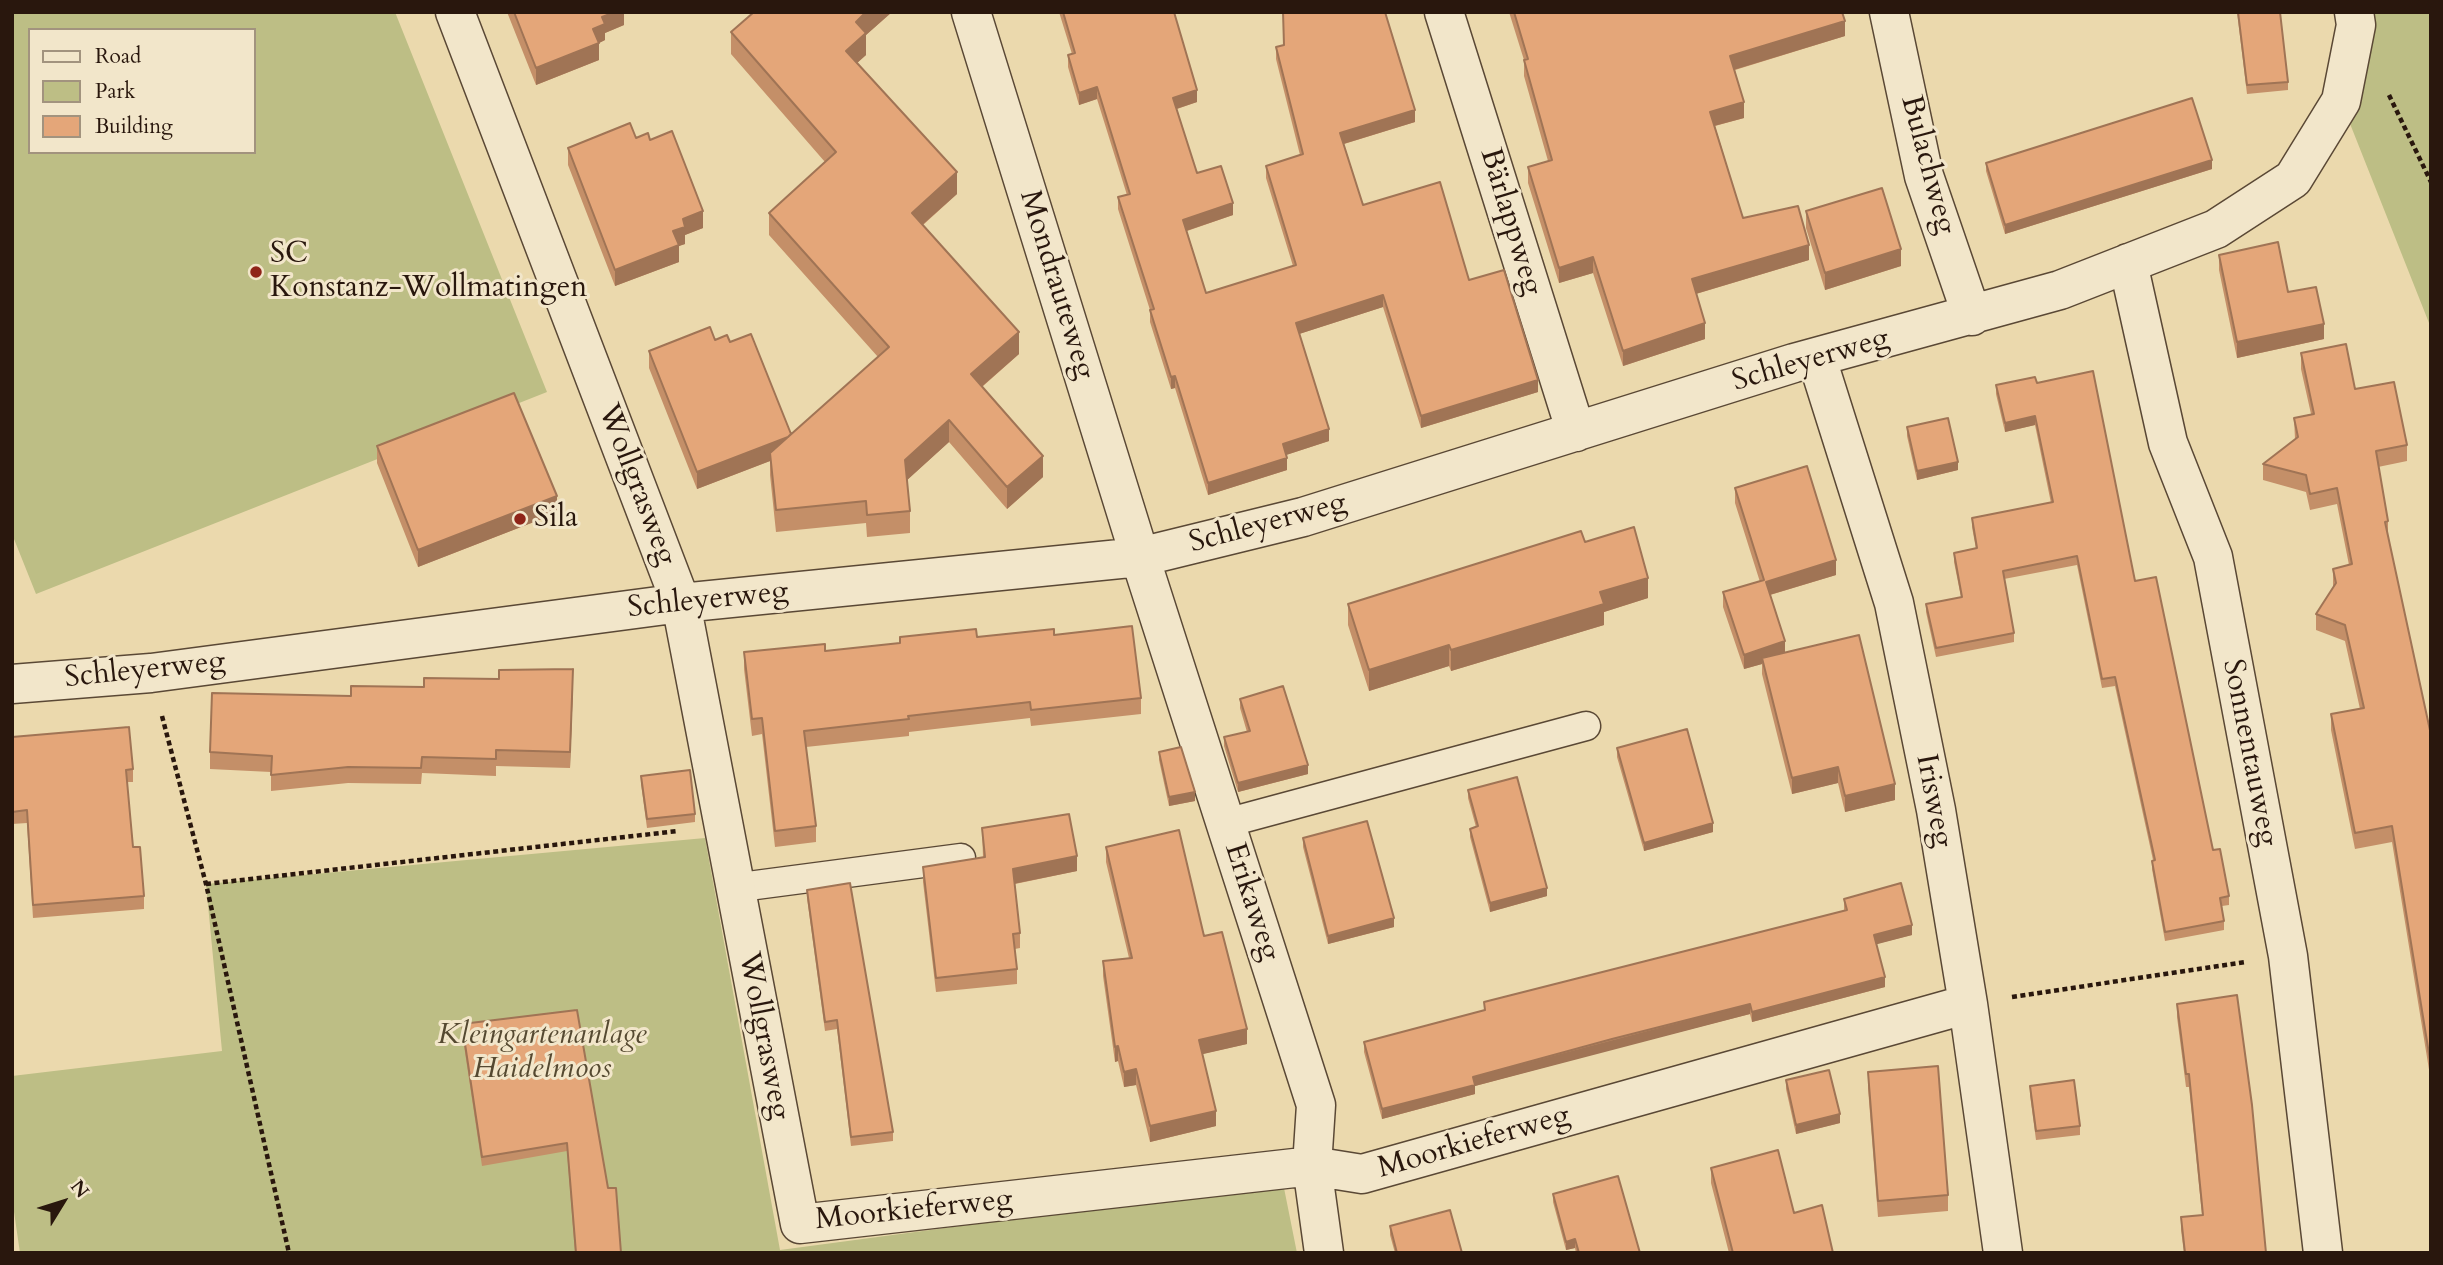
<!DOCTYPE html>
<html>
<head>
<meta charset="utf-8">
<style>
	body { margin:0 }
	#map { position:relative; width:2443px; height:1265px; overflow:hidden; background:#ebd9ad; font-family:Cardo,serif }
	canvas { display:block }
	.frame { position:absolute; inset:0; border:14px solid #29170d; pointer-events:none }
	.legend { position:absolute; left:28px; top:28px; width:228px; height:126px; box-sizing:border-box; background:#f2e6ca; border:2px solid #a2937e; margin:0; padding:9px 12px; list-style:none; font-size:21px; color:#29170d }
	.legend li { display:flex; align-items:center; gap:14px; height:35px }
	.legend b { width:35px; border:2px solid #a2937e }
	.north { position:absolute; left:28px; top:1167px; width:70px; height:70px; -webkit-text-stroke:5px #f2e6ca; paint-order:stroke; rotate:52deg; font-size:19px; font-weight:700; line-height:28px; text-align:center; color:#29170d }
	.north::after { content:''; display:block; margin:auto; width:24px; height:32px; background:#29170d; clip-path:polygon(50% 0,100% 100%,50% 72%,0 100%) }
</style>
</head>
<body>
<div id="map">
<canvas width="2443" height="1265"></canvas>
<div class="frame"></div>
<ul class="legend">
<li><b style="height:9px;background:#f2e6ca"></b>Road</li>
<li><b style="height:19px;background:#bdbe85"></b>Park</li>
<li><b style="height:19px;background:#e4a679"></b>Building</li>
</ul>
<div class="north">N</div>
</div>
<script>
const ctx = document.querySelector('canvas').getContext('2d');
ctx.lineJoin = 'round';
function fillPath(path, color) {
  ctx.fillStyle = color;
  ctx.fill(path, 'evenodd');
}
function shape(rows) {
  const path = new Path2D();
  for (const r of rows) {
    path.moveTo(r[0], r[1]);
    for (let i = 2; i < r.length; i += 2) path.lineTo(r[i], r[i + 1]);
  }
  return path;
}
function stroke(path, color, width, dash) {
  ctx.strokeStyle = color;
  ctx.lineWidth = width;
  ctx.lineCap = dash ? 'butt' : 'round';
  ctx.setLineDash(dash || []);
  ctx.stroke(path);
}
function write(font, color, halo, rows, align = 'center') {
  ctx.font = font + ' Cardo,serif';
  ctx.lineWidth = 6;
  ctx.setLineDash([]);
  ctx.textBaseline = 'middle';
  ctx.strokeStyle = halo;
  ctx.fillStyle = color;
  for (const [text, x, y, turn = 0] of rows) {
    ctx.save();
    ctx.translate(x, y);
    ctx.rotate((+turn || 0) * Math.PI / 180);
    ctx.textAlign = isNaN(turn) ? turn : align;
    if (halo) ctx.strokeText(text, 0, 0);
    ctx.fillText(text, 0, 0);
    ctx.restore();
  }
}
const green = shape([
	[12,12,395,12,547,392,36,594,12,534],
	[30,30,254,30,254,152,30,152],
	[2354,12,2431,12,2431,328,2341,101],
	[705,838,780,1250,1283,1183,1297,1253,20,1253,12,1198,12,1076,222,1051,206,884]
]);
const path = shape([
	[2389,95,2431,182],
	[162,716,206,884,289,1253],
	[206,884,678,831],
	[2012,997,2245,962]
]);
const lane = shape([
	[1226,823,1586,726],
	[733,888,961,858]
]);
const street = shape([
	[455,12,681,603,800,1224,1312,1166,1362,1174,1968,1004],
	[971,12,1140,557,1316,1105,1312,1166,1324,1253],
	[1444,12,1576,432],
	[1889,12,1924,176,1972,316],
	[2128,263,2168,443,2213,557,2288,956,2323,1253],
	[1817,359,1894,603,1936,810,1968,1004,2003,1253],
	[12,684,151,673,681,603,1140,557,1303,517,1794,363,2060,290,2216,229,2293,179,2341,101,2356,25,2354,12]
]);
const wall = shape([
	[507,12,624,12,624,25,605,33,605,40,599,43,599,60,536,85],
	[754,12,892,12,866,35,866,55,857,63,957,194,923,225,1019,354,982,387,1043,477,1007,509,949,442,907,480,910,511,910,533,867,537,866,523,776,532,770,475,770,461,697,489,649,368,649,351,715,340,730,342,791,434,878,357,769,235,769,213,825,162,731,54,731,32],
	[1059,12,1174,12,1197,102,1177,109,1197,173,1233,215,1187,231,1206,293,1293,266,1266,178,1266,166,1300,155,1276,59,1276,47,1415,122,1344,144,1363,205,1469,280,1538,392,1421,428,1383,307,1299,334,1329,441,1286,455,1287,470,1208,495,1175,388,1171,389,1150,322,1150,310,1118,209,1118,197,1127,195,1097,99,1079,105,1068,67,1068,55,1072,54],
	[1509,12,1842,12,1845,36,1735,70,1744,118,1715,126,1743,218,1809,260,1696,294,1705,339,1623,366,1593,273,1559,283,1528,183,1528,167,1548,161,1524,76,1524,60],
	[2237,12,2280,12,2288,82,2288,90,2247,94],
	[636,138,650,140,703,228,685,235,685,244,679,246,679,262,615,286,568,165,568,148],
	[1986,163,2212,169,2005,234,1986,171],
	[1806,211,1901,266,1825,290,1806,228],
	[2219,255,2288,292,2324,339,2237,358,2219,270],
	[2301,353,2355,389,2407,445,2407,461,2378,467,2388,521,2388,537,2431,735,2431,1082,2392,842,2355,849,2331,730,2331,714,2360,709,2345,641,2316,630,2316,614,2333,587,2333,569,2349,565,2337,504,2310,510,2306,492,2263,480,2263,464,2295,439,2294,418,2311,414,2301,369],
	[2037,383,2135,581,2213,850,2229,896,2229,905,2222,906,2224,921,2224,930,2165,941,2152,869,2153,860,2115,686,2102,688,2077,565,2004,579,2014,633,2014,642,1936,657,1926,612,1926,604,1961,597,1954,562,1954,553,1976,549,1972,527,1972,518,2051,503,2035,425,2005,432,1996,394,1996,385],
	[1907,427,1958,470,1917,480,1907,436],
	[377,446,557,513,418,567,377,463],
	[1735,488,1836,575,1770,595,1785,653,1895,800,1845,812,1838,783,1792,794,1762,674,1762,664,1744,669,1723,607,1723,592,1760,582,1735,503],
	[1585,542,1648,598,1604,612,1604,625,1451,671,1449,666,1369,691,1348,625,1348,604],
	[1054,635,1141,698,1141,714,1031,726,1030,718,909,732,909,736,806,747,816,826,816,842,775,847,762,734,752,736,744,669,744,652,825,651,977,637],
	[573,685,570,768,496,766,496,776,422,773,421,784,348,783,271,791,271,772,210,769,210,752,351,696],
	[1240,699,1308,774,1238,792,1224,746,1224,737,1247,732,1240,708],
	[12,737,133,769,133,782,127,782,133,847,144,896,144,909,33,918,27,823,12,824],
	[1617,748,1713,832,1644,851,1617,757],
	[1159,752,1195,801,1169,806,1159,760],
	[641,776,695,814,695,822,647,828,641,784],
	[1468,790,1547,896,1490,912,1470,837,1470,829,1476,827,1468,798],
	[982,828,1077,871,1015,884,1020,933,1020,948,1015,949,1017,969,1017,984,936,992,923,882,923,867,983,857],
	[1303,838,1394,927,1328,944,1303,847],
	[1106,847,1204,936,1247,1044,1202,1054,1216,1126,1150,1142,1136,1085,1124,1087,1118,1061,1115,1062,1103,976,1103,961,1129,958,1106,862],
	[807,890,893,1132,893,1141,851,1146,837,1029,825,1031,807,898],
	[1844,899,1912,935,1876,944,1885,987,1752,1022,1750,1014,1612,1049,1475,1086,1475,1094,1382,1119,1364,1052,1364,1042,1484,1011,1484,1002,1844,911],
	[2177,1004,2266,1253,2184,1253,2181,1230,2181,1217,2202,1215,2189,1087,2186,1087,2177,1017],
	[462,1024,608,1188,621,1253,575,1253,567,1151,482,1166,462,1032],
	[1868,1072,1948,1195,1948,1211,1878,1217,1868,1088],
	[1786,1080,1840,1123,1796,1134,1786,1089],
	[2030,1086,2080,1126,2080,1135,2036,1140,2030,1095],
	[1711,1168,1794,1213,1833,1253,1729,1253,1711,1183],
	[1553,1194,1640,1253,1576,1253,1575,1248,1566,1250,1553,1202],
	[1390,1226,1462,1253,1395,1253,1390,1235]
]);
const shadedWall = shape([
	[615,12,624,12,624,25,605,33,605,40,599,43,599,60,536,85,536,68,593,29,602,17],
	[866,12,892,12,866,35,866,55,846,73,846,51,856,22],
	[1845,21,1845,36,1730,71,1730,56],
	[1097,87,1097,99,1079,105,1079,93],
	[1197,90,1197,102,1173,110,1173,98],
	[1744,102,1744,118,1710,127,1710,112],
	[1415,110,1415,122,1340,145,1340,133],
	[2212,160,2212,169,2005,234,2005,225],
	[957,172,957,194,912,234,912,213],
	[1233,203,1233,215,1183,232,1183,220],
	[703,211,703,228,685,235,685,244,679,246,679,262,615,286,615,270,673,231,683,219],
	[1809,245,1809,260,1692,295,1692,279],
	[1901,249,1901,266,1825,290,1825,273],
	[1593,257,1593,273,1559,283,1559,268],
	[1383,295,1383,307,1296,335,1296,323],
	[1705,323,1705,339,1623,366,1623,351],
	[2324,324,2324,339,2237,358,2237,342],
	[1019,332,1019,354,971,396,971,374],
	[1175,376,1175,388,1171,389,1171,377],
	[1538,380,1538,392,1421,428,1421,416],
	[2035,416,2035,425,2005,432,2005,423],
	[949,420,949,442,905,482,905,460],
	[1329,429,1329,441,1283,456,1283,444],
	[792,435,770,453,770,461,697,489,697,472],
	[1043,456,1043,477,1007,509,1007,487],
	[1287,458,1287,470,1208,495,1208,483],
	[1958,462,1958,470,1917,480,1917,471],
	[557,496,557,513,418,567,418,550],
	[1836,560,1836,575,1766,596,1766,582],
	[1648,578,1648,598,1604,612,1604,625,1451,671,1451,650,1600,592],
	[1785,641,1785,656,1762,658,1762,664,1744,669,1744,655],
	[1449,645,1449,666,1369,691,1369,670],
	[573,669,573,685,570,768,570,752],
	[1308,765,1308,774,1238,792,1238,783],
	[1838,767,1838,783,1792,794,1792,778],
	[1895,784,1895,800,1845,812,1845,796],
	[1195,792,1195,801,1169,806,1169,797],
	[1713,823,1713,832,1644,851,1644,843],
	[1077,856,1077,871,1013,884,1013,869],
	[1547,888,1547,896,1490,912,1490,903],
	[1394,918,1394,927,1328,944,1328,936],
	[1912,925,1912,935,1874,945,1874,935],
	[1885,977,1885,987,1752,1022,1752,1012],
	[1750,1004,1750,1014,1475,1086,1475,1094,1382,1119,1382,1109,1473,1077],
	[1247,1029,1247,1044,1199,1055,1199,1040],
	[1118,1046,1118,1061,1115,1062,1115,1047],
	[1136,1069,1136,1085,1124,1087,1124,1072],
	[1216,1111,1216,1126,1150,1142,1150,1126],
	[1840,1114,1840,1123,1796,1134,1796,1125],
	[1575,1239,1575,1248,1566,1250,1566,1242]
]);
const building = shape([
	[514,12,615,12,602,17,605,24,593,29,599,43,536,68,514,12],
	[754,12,866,12,856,22,866,33,846,51,957,172,912,213,1019,332,971,374,1043,456,1007,487,949,420,905,460,910,511,867,515,866,501,776,510,770,453,889,347,769,213,836,152,731,32,754,12],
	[1063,12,1174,12,1197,90,1173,98,1197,173,1221,166,1233,203,1183,220,1206,293,1296,265,1266,166,1303,154,1276,47,1284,45,1283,12,1385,12,1415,110,1340,133,1363,205,1440,182,1469,280,1504,270,1538,380,1421,416,1383,295,1296,323,1329,429,1283,444,1287,458,1208,483,1175,376,1171,377,1150,310,1154,309,1118,197,1130,194,1097,87,1079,93,1068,55,1075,53,1063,12],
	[1514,12,1842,12,1845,21,1730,56,1744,102,1710,112,1743,218,1798,206,1809,245,1692,279,1705,323,1623,351,1593,257,1559,268,1528,167,1552,160,1524,60,1528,59,1514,12],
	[2238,12,2280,12,2288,82,2247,85,2238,12],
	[2192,98,2212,160,2005,225,1986,163,2192,98],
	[630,123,636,138,648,133,650,140,672,131,703,211,683,219,685,227,673,231,679,245,615,270,568,148,630,123],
	[1882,188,1901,249,1825,273,1806,211,1882,188],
	[2278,242,2288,292,2316,287,2324,324,2237,342,2219,255,2278,242],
	[710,327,715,340,727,335,730,342,751,334,791,434,788,437,697,472,649,351,710,327],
	[2346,344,2355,389,2394,382,2407,445,2376,451,2388,521,2385,522,2431,735,2431,1066,2392,826,2355,833,2331,714,2364,708,2345,625,2316,614,2336,583,2333,569,2352,564,2337,488,2310,494,2306,475,2263,464,2298,437,2294,418,2314,414,2301,353,2346,344],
	[2093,371,2135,581,2156,577,2213,850,2220,849,2229,896,2220,898,2224,921,2165,932,2152,861,2155,860,2115,677,2102,679,2077,556,2003,571,2014,633,1936,648,1926,604,1962,597,1954,553,1977,548,1972,518,2053,502,2035,416,2005,423,1996,385,2035,377,2037,383,2093,371],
	[514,393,557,496,418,550,377,446,514,393],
	[1948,418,1958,462,1917,471,1907,427,1948,418],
	[1807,466,1836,560,1766,582,1785,641,1744,655,1723,592,1764,580,1735,488,1807,466],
	[1634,527,1648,578,1600,592,1604,604,1451,650,1449,645,1369,670,1348,604,1581,531,1585,542,1634,527],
	[1132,626,1141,698,1031,710,1030,702,908,716,909,719,804,731,816,826,775,831,762,718,752,719,744,652,825,644,825,651,900,643,900,637,976,629,977,637,1054,629,1054,635,1132,626],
	[1859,635,1895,784,1845,796,1838,767,1792,778,1762,658,1859,635],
	[573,669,570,752,496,750,496,759,422,757,421,768,348,767,271,775,272,756,210,752,212,693,351,696,351,686,424,687,424,678,499,679,499,670,573,669],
	[1283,686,1308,765,1238,783,1224,737,1250,731,1240,699,1283,686],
	[129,727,133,769,126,770,133,847,140,847,144,896,33,905,27,810,12,812,12,737,129,727],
	[1687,729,1713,823,1644,843,1617,748,1687,729],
	[1181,747,1195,792,1169,797,1159,752,1181,747],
	[690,770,695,814,647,819,641,776,690,770],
	[1517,777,1547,888,1490,903,1470,829,1478,826,1468,790,1517,777],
	[1069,814,1077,856,1013,869,1020,933,1013,934,1017,969,936,978,923,867,985,857,982,828,1069,814],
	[1367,821,1394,918,1328,936,1303,838,1367,821],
	[1179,830,1204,936,1222,932,1247,1029,1199,1040,1216,1111,1150,1126,1136,1069,1124,1072,1118,1046,1115,1047,1103,961,1132,958,1106,847,1179,830],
	[850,883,893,1132,851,1137,837,1020,825,1022,807,890,850,883],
	[1901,883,1912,925,1874,935,1885,977,1752,1012,1750,1004,1612,1039,1473,1077,1475,1085,1382,1109,1364,1042,1485,1010,1484,1002,1847,910,1844,899,1901,883],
	[2237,995,2252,1105,2266,1253,2185,1253,2181,1217,2203,1215,2189,1074,2186,1074,2177,1004,2237,995],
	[577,1010,608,1188,616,1188,621,1253,576,1253,567,1143,482,1157,462,1024,577,1010],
	[1938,1066,1948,1195,1878,1201,1868,1072,1938,1066],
	[1829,1070,1840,1114,1796,1125,1786,1080,1829,1070],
	[2074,1080,2080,1126,2036,1131,2030,1086,2074,1080],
	[1778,1150,1794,1213,1822,1205,1833,1253,1733,1253,1711,1168,1778,1150],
	[1618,1176,1640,1253,1579,1253,1575,1239,1566,1242,1553,1194,1618,1176],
	[1450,1210,1462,1253,1397,1253,1390,1226,1450,1210]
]);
const markers = [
	[256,272,7,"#8f2418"],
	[520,519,7,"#8f2418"]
];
const streetNames = [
	["Bulachweg",1927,165,75],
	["Bärlappweg",1510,222,73],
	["Mondrauteweg",1056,285,73],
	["Schleyerweg",1811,361,-16],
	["Wollgrasweg",636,485,69],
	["Schleyerweg",1268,524,-15],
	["Schleyerweg",708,601,-6],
	["Schleyerweg",145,671,-6],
	["Sonnentauweg",2249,753,79],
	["Irisweg",1933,801,79],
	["Erikaweg",1251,902,72],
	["Wollgrasweg",763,1036,79],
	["Moorkieferweg",1474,1143,-16],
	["Moorkieferweg",914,1211,-6]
];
const poiNames = [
	["SC",270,255],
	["Konstanz-Wollmatingen",270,289],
	["Sila",534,519]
];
const parkNames = [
	["Kleingartenanlage",542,1036],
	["Haidelmoos",542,1070]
];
fillPath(green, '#bdbe85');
stroke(lane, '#5a4835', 31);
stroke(street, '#5a4835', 41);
stroke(path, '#29170d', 4.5, [5, 3.5]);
stroke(lane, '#f2e6ca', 28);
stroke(street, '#f2e6ca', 38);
fillPath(wall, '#c48f68');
fillPath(shadedWall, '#a07455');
fillPath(building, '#e4a679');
stroke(building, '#a07455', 2);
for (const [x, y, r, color] of markers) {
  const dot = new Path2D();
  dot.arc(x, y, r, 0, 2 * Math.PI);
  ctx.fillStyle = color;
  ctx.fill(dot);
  stroke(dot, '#f2e6ca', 2.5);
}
write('30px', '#29170d', '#f2e6ca', streetNames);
write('30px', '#29170d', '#f2e6ca', poiNames, 'left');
write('italic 30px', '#554931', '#f2e6ca', parkNames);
</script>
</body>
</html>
